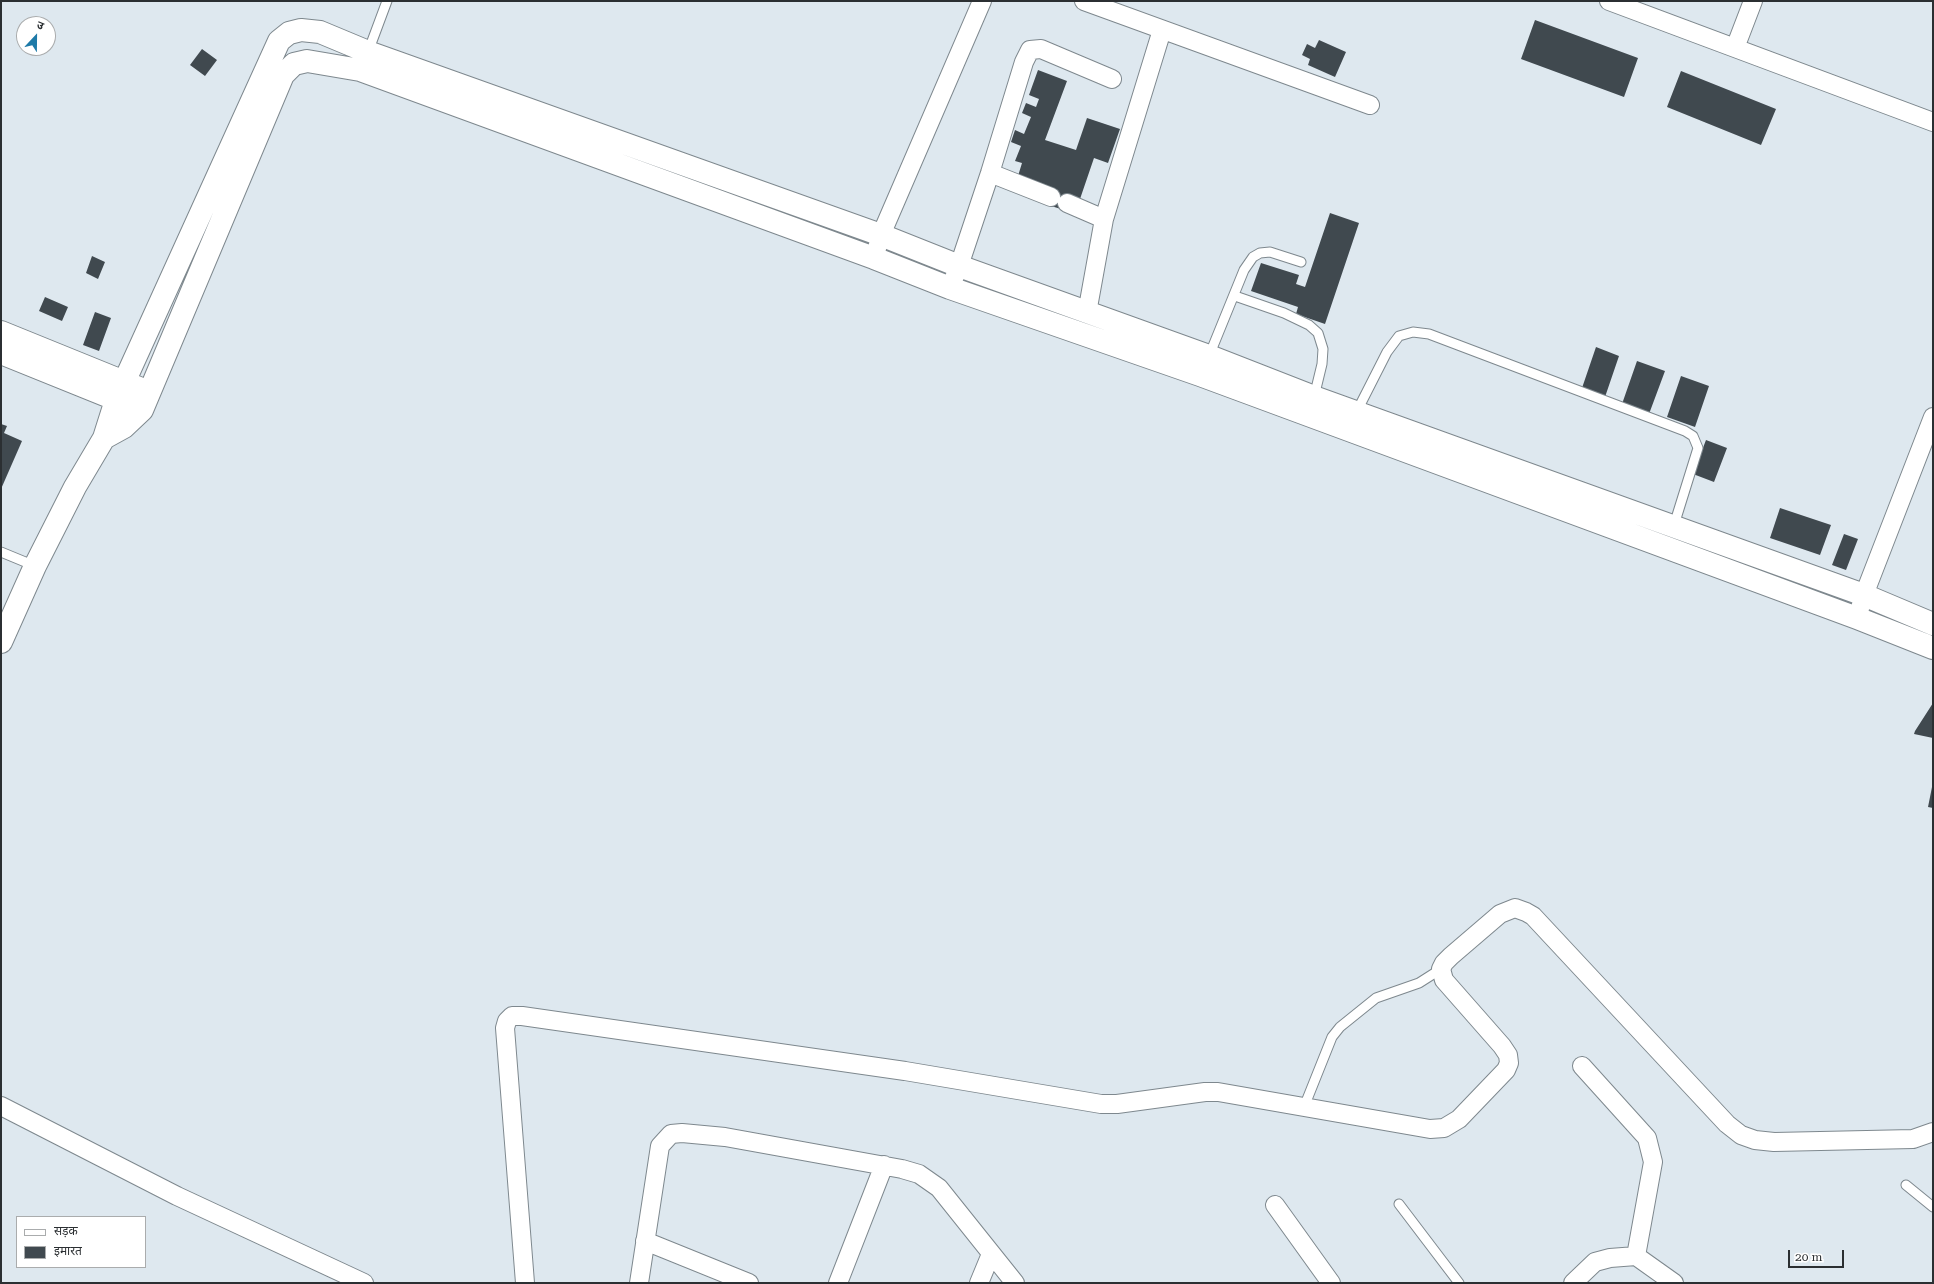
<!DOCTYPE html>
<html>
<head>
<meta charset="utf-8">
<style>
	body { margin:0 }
	#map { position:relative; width:1934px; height:1284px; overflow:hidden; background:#dee8ef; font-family:"Roboto Serif","Noto Sans Devanagari",serif }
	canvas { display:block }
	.frame { position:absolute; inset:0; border:2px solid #2b2f32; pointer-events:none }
	.legend { position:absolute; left:16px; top:1216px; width:130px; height:52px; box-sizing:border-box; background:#fff; border:1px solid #aaacad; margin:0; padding:5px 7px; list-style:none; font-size:12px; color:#2b2f32 }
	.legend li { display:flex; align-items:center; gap:8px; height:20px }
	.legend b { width:20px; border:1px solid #aaacad }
	.north { position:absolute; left:16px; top:16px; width:40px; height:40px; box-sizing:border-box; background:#fff; border:1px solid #aaacad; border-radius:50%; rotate:22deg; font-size:11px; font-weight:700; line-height:16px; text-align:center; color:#2b2f32 }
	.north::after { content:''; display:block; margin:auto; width:14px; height:18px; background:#1e7aa8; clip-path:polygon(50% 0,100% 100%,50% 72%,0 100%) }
	.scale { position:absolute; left:1788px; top:1250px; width:56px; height:18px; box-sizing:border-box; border:2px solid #2b2f32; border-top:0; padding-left:5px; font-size:12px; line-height:14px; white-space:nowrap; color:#2b2f32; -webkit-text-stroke:3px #fff; paint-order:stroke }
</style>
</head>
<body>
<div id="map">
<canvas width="1934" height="1284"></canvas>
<div class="frame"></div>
<ul class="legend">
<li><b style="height:5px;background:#fff"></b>सड़क</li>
<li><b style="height:11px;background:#40494f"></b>इमारत</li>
</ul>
<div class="north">उ</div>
<div class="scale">20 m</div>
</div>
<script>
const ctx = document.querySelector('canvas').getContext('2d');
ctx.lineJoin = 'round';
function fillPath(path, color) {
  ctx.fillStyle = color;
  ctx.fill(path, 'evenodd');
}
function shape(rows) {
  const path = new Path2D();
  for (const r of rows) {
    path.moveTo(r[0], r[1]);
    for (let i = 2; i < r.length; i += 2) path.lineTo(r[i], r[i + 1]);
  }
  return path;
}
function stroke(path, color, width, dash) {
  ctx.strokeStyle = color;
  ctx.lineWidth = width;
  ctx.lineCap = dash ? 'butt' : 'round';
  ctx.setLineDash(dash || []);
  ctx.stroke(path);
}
const building = shape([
	[1535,20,1638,58,1624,97,1521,59],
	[1319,40,1346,52,1335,77,1308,65,1310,59,1302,55,1307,44,1315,48],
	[202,49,217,60,205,76,190,65],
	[1038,70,1067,81,1045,140,1076,150,1087,118,1120,129,1108,163,1094,158,1080,199,1064,210,1048,205,1018,176,1022,163,1015,161,1021,146,1011,142,1015,130,1024,134,1031,117,1022,113,1026,103,1036,107,1039,99,1029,95],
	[1681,71,1776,109,1761,145,1667,107],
	[1330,213,1359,223,1325,324,1296,314,1298,307,1251,291,1261,263,1299,275,1296,284,1305,287],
	[92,256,105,262,98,279,86,273],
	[45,297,68,307,62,321,39,311],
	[95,312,111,318,99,351,83,345],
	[1596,347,1619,356,1605,397,1582,388],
	[1637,361,1665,371,1649,414,1622,404],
	[1681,376,1709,386,1695,427,1667,417],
	[1,424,7,426,4,433,22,441,1,489],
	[1706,440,1727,448,1714,482,1693,474],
	[1780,508,1831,525,1820,555,1770,538],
	[1844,534,1858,539,1846,570,1832,565],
	[1933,703,1933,738,1914,734,1915,731],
	[1932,787,1933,787,1933,808,1928,807]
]);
const service = shape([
	[368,52,387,1],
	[1235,296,1284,313,1309,325,1318,333,1323,349,1322,364,1314,397],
	[1209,356,1244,270,1253,257,1260,253,1270,252,1301,262],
	[1357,411,1387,352,1399,336,1413,332,1429,334,1685,431,1693,436,1698,448,1674,525],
	[1,552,35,566],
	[1304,1107,1332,1037,1340,1027,1376,998,1419,983,1441,969],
	[1906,1185,1933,1207],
	[1399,1204,1459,1283]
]);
const minor = shape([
	[1084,1,1370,105],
	[1609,1,1933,122],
	[1735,48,1753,1],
	[990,173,1051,197],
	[1067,203,1104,219],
	[874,258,881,235,982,1],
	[950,288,959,266,990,173,1024,62,1030,50,1041,49,1112,79],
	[1087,313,1104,219,1162,30],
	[1857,618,1864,595,1933,417],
	[1582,1066,1647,1138,1653,1162,1636,1256],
	[1,1106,177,1196,364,1283],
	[1275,1205,1331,1283],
	[645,1241,749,1283],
	[525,1283,505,1028,507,1021,512,1016,522,1016,905,1071,1101,1104,1117,1104,1205,1092,1218,1092,1430,1129,1444,1128,1459,1119,1506,1070,1509,1063,1508,1055,1502,1046,1444,980,1441,969,1444,963,1451,956,1500,914,1515,908,1526,912,1533,916,1727,1124,1741,1135,1755,1140,1774,1142,1913,1139,1933,1132],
	[639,1283,660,1146,671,1134,682,1133,725,1137,902,1169,919,1174,939,1188,1015,1283],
	[838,1283,884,1165],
	[979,1283,991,1254],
	[1573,1283,1595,1262,1610,1258,1636,1256,1674,1283]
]);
const tertiary = shape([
	[1,332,139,388],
	[1,353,130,405],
	[104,438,124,427,142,410,283,75,294,64,307,61,360,70,874,258,950,288,1200,375,1857,618,1933,648],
	[1,642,35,566,75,487,104,438,116,400,279,41,289,33,301,30,320,32,368,52,881,235,959,266,1209,356,1314,397,1864,595,1933,624]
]);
fillPath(building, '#40494f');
stroke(service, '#7e888e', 11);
stroke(minor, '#7e888e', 20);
stroke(tertiary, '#7e888e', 24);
stroke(service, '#fff', 9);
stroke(minor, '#fff', 18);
stroke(tertiary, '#fff', 22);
</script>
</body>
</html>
